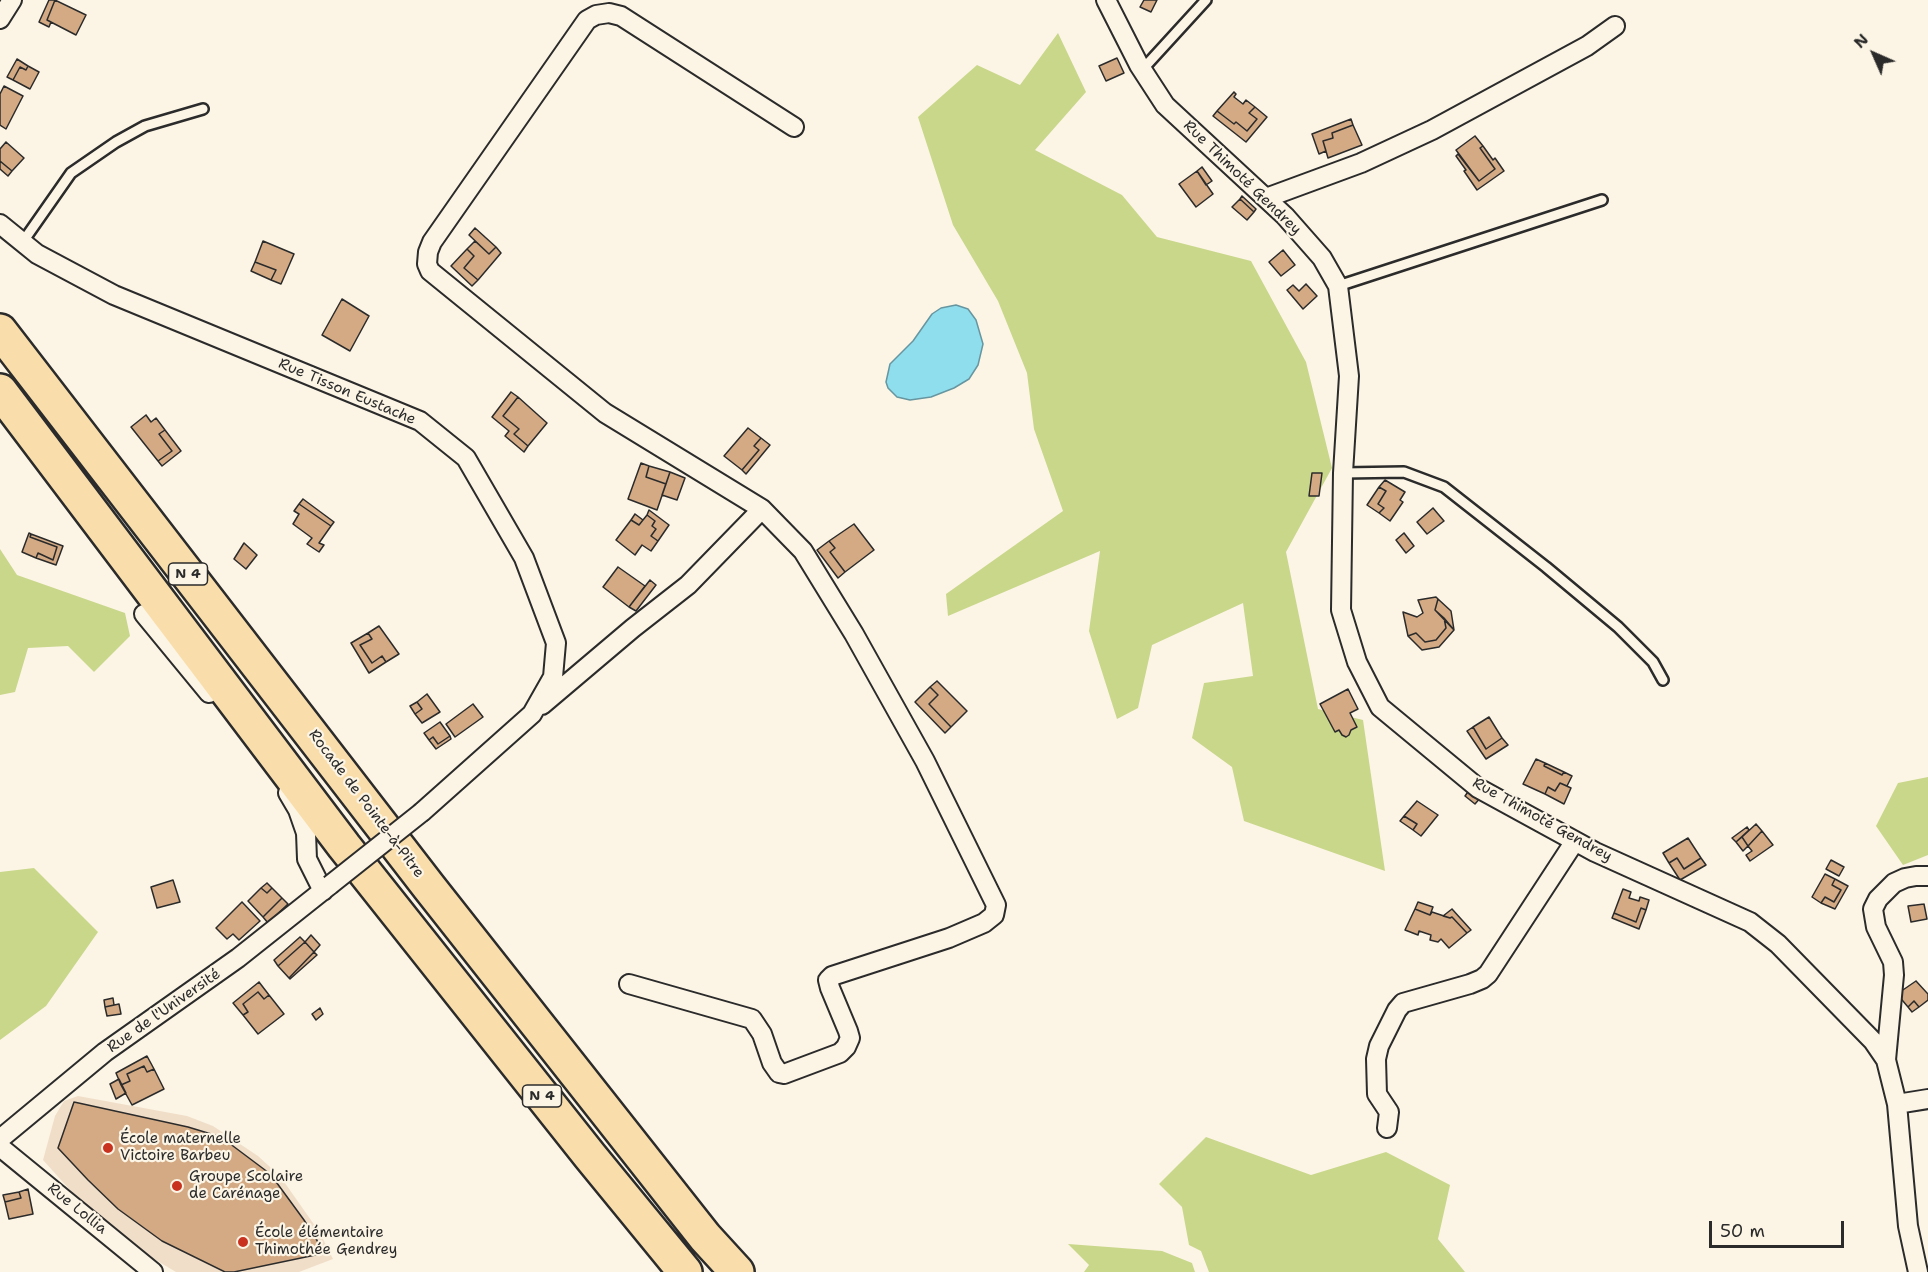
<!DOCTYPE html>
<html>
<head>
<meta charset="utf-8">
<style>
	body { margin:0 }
	#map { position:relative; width:1928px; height:1272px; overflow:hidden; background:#fcf5e5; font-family:"Shantell Sans",sans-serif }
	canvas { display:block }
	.north { position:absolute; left:1844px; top:24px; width:60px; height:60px; -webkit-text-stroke:4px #fcf5e5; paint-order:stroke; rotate:315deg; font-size:16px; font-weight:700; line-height:24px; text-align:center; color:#2b2b2b }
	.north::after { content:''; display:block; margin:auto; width:21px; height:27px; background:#2b2b2b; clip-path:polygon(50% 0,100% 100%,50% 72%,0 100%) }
	.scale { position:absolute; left:1709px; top:1221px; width:135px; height:27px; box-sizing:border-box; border:3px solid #2b2b2b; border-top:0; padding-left:8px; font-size:18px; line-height:21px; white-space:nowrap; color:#2b2b2b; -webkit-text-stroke:4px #fcf5e5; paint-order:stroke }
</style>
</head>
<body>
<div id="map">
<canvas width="1928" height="1272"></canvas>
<div class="north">N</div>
<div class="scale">50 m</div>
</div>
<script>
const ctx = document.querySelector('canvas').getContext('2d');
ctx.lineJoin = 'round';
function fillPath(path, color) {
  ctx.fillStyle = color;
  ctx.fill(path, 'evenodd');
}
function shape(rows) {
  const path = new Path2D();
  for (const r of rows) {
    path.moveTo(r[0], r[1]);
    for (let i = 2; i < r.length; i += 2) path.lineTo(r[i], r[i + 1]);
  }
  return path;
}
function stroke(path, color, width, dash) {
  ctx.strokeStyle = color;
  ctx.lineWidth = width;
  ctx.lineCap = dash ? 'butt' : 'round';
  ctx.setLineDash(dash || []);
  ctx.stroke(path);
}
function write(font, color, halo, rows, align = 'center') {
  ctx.font = font + ' "Shantell Sans",sans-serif';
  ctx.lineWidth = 4.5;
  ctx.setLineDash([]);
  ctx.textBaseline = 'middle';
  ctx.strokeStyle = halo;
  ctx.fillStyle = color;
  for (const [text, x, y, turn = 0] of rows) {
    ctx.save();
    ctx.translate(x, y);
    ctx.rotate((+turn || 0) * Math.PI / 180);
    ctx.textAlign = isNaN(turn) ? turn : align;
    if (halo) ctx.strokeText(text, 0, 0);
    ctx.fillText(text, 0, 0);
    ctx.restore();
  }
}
const built = shape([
	[78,1096,187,1116,213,1126,258,1156,280,1176,320,1233,333,1259,299,1272,176,1272,144,1253,79,1200,43,1160,55,1116,64,1101]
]);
const green = shape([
	[1058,33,1086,92,1035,150,1122,195,1157,237,1251,261,1306,362,1332,468,1286,552,1318,709,1363,720,1385,871,1244,821,1232,767,1192,738,1204,683,1253,676,1243,603,1152,645,1138,708,1117,719,1089,631,1100,551,948,616,946,594,1063,511,1034,429,1027,373,998,301,953,225,918,117,977,65,1020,85],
	[0,549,17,575,125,613,130,636,94,672,68,646,28,648,15,692,0,695],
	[1928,777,1928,855,1903,865,1876,826,1898,783],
	[34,868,98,932,46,1006,0,1040,0,872],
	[1206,1137,1311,1175,1386,1152,1450,1185,1438,1239,1465,1272,1209,1272,1201,1251,1189,1245,1182,1207,1159,1184],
	[1068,1244,1162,1251,1192,1263,1195,1272,1084,1272,1089,1265]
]);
const water = shape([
	[956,305,968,309,976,320,983,344,978,365,969,379,954,388,931,397,910,400,897,397,888,388,886,382,890,364,913,341,932,314,941,308,956,305]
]);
const building = shape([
	[49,0,55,0,47,20,51,22,49,27,39,22,49,0],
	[55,0,86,15,76,35,47,20,55,0],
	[1144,0,1157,0,1151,12,1140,7,1144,0],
	[1117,58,1124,73,1106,81,1099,66,1117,58],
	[17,59,28,66,26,70,20,67,13,80,7,77,17,59],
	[28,66,39,72,30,89,13,80,20,67,26,70,28,66],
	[4,86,23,96,6,129,0,125,0,94,4,86],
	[1234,92,1236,94,1234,97,1243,104,1246,100,1255,107,1249,113,1257,119,1247,131,1236,122,1234,124,1217,111,1234,92],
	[1255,107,1267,117,1246,142,1213,116,1217,111,1234,124,1236,122,1247,131,1257,119,1249,113,1255,107],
	[1351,119,1353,125,1332,133,1333,138,1323,141,1326,151,1319,154,1312,134,1351,119],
	[1353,125,1362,145,1328,158,1323,141,1333,138,1332,133,1353,125],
	[1475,136,1483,146,1480,148,1495,169,1479,181,1456,150,1475,136],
	[6,142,24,158,12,171,0,161,0,149,6,142],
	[1483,146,1493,160,1495,158,1504,171,1477,190,1464,171,1466,170,1456,156,1458,154,1479,181,1495,169,1480,148,1483,146],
	[0,161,12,171,8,176,0,169,0,161],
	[1202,167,1212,181,1206,185,1197,171,1202,167],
	[1197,171,1213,194,1196,207,1179,184,1197,171],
	[1242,196,1256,209,1254,212,1240,199,1242,196],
	[1240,199,1254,212,1247,220,1232,207,1240,199],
	[475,228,496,247,489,254,469,235,475,228],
	[263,241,294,254,281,284,271,280,276,270,255,262,263,241],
	[475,241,489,254,496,247,501,253,478,280,464,268,474,256,467,249,475,241],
	[467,249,474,256,464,268,478,280,472,286,451,266,467,249],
	[1283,250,1295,265,1281,276,1269,262,1283,250],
	[255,262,276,270,271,280,251,271,255,262],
	[1306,284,1317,296,1303,309,1287,290,1293,285,1299,291,1306,284],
	[342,299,369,316,350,351,322,335,342,299],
	[511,392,518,397,503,416,519,429,514,434,528,446,524,452,505,436,509,431,492,417,511,392],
	[518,397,547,423,528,446,514,434,519,429,503,416,518,397],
	[146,415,151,422,156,418,165,430,159,434,172,451,158,461,131,427,146,415],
	[748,428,761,438,754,446,759,450,742,470,724,456,748,428],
	[165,430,181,451,162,466,158,461,172,451,159,434,165,430],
	[761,438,770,445,746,474,742,470,759,450,754,446,761,438],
	[641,463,649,466,646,477,666,484,657,510,628,499,641,463],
	[649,466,670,472,666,484,646,477,649,466],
	[670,472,685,478,677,500,662,495,670,472],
	[1312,473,1322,473,1319,496,1309,496,1312,473],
	[1385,480,1405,492,1400,500,1403,502,1390,521,1379,513,1384,508,1378,504,1386,491,1379,487,1385,480],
	[1379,487,1386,491,1378,504,1384,508,1379,513,1367,505,1379,487],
	[303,499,334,522,331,526,299,504,303,499],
	[299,504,331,526,319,543,324,545,319,552,307,544,312,538,293,524,299,514,294,511,299,504],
	[1433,508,1444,521,1427,534,1417,522,1433,508],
	[649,510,669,525,658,541,651,536,656,529,652,526,655,521,647,515,649,510],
	[635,514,643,520,639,525,631,520,635,514],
	[647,515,655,521,652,526,656,529,651,536,658,541,651,551,642,545,635,555,616,540,631,520,639,525,647,515],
	[854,524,874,550,845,572,830,552,835,548,829,541,854,524],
	[29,533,31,534,30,537,57,547,53,560,38,553,36,558,22,552,29,533],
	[1404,533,1414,546,1406,553,1396,540,1404,533],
	[31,534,63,546,56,565,36,558,38,553,53,560,57,547,30,537,31,534],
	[829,541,835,548,830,552,845,572,838,578,817,550,829,541],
	[244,543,257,555,246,569,234,559,244,543],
	[618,567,645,586,629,607,603,587,618,567],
	[650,580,656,585,636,611,629,607,650,580],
	[1436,597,1438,599,1435,610,1444,618,1446,628,1436,640,1425,642,1416,633,1408,636,1403,612,1417,617,1423,613,1418,600,1436,597],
	[1438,599,1451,611,1454,630,1435,610,1438,599],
	[1444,618,1454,630,1439,647,1422,650,1408,636,1416,633,1425,642,1436,640,1446,628,1444,618],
	[379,626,399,654,386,662,382,656,372,663,360,645,372,639,368,633,379,626],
	[368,633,372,639,360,645,372,663,382,656,386,662,369,673,351,643,368,633],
	[937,681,967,711,951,727,929,704,938,695,930,687,937,681],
	[930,687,938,695,929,704,951,727,945,733,915,702,930,687],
	[1348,689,1358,709,1350,713,1357,727,1351,730,1349,735,1346,737,1342,735,1339,730,1335,732,1320,704,1348,689],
	[427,694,440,712,422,723,415,714,422,709,417,702,427,694],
	[417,702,422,709,415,714,410,706,417,702],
	[473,704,483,717,455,737,446,724,473,704],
	[1489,717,1502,738,1486,749,1473,727,1489,717],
	[440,722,450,736,438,744,433,737,429,740,424,733,440,722],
	[1473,727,1486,749,1502,738,1508,745,1486,759,1467,731,1473,727],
	[450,736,451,739,436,749,429,740,433,737,438,744,450,736],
	[1536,759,1545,763,1544,766,1562,775,1564,772,1572,776,1567,786,1560,783,1555,791,1548,787,1545,794,1523,784,1536,759],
	[1545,763,1564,772,1562,775,1544,766,1545,763],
	[1560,783,1571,788,1564,804,1545,794,1548,787,1555,791,1560,783],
	[1470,789,1481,797,1475,804,1465,796,1470,789],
	[1417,801,1438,815,1421,836,1413,830,1417,824,1404,816,1417,801],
	[1404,816,1417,824,1413,830,1400,821,1404,816],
	[1756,824,1762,831,1748,846,1742,837,1756,824],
	[1747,827,1749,830,1736,842,1732,838,1747,827],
	[1762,831,1773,845,1750,861,1746,855,1752,851,1748,846,1762,831],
	[1742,837,1748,846,1743,851,1736,842,1742,837],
	[1688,838,1701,858,1684,869,1677,858,1669,863,1663,853,1688,838],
	[1677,858,1684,869,1701,858,1706,865,1680,880,1669,863,1677,858],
	[1831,860,1844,867,1839,876,1826,869,1831,860],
	[1825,874,1835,879,1832,885,1841,890,1834,902,1825,897,1821,903,1812,897,1825,874],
	[1835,879,1848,886,1835,909,1821,903,1825,897,1834,902,1841,890,1832,885,1835,879],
	[173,880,180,902,157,908,151,887,173,880],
	[267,883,272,888,267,893,261,888,267,883],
	[261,888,267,893,272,888,282,898,263,917,248,901,261,888],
	[1623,889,1631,892,1629,898,1639,901,1640,897,1649,900,1646,910,1641,908,1636,922,1614,913,1623,889],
	[282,898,288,904,268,923,263,917,282,898],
	[242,902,260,921,239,940,233,934,227,939,216,928,242,902],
	[1418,902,1433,907,1430,915,1415,909,1418,902],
	[1924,904,1927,919,1911,922,1908,906,1924,904],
	[1641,908,1646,910,1639,929,1612,918,1614,913,1636,922,1641,908],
	[1415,909,1430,915,1432,912,1450,918,1452,917,1467,933,1449,948,1441,939,1438,942,1430,940,1431,935,1419,931,1418,935,1405,930,1415,909],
	[1452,909,1471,930,1467,933,1452,917,1450,918,1443,916,1452,909],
	[311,935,320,945,314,952,305,942,311,935],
	[300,937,305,942,278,966,274,960,300,937],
	[305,942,314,952,289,978,278,966,305,942],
	[314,952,317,955,290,979,289,978,314,952],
	[1916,981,1928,994,1928,1000,1919,1007,1914,1001,1908,1007,1897,994,1916,981],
	[259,982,269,995,264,999,258,992,243,1004,248,1012,243,1015,233,1003,259,982],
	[258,992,264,999,269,995,284,1014,258,1034,243,1015,248,1012,243,1004,258,992],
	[113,998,114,1005,105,1007,104,1000,113,998],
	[1914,1001,1919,1007,1912,1012,1908,1007,1914,1001],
	[119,1004,121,1014,107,1016,105,1007,119,1004],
	[320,1008,323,1014,316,1020,312,1014,320,1008],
	[147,1056,154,1069,147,1072,144,1066,127,1074,130,1081,121,1085,116,1073,147,1056],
	[144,1066,147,1072,154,1069,164,1089,132,1105,121,1085,130,1081,127,1074,144,1066],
	[119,1079,126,1093,116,1099,110,1084,119,1079],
	[74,1102,188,1127,221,1137,273,1176,274,1179,304,1220,325,1253,234,1272,225,1272,162,1241,118,1209,88,1180,58,1148,74,1102],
	[28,1189,33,1214,9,1219,5,1202,21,1198,19,1192,28,1189],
	[19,1192,21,1198,5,1202,3,1195,19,1192]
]);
const lane = shape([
	[1142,70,1206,0],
	[22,243,71,173,116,142,145,126,203,109],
	[1338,286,1602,200],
	[1343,473,1404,472,1444,487,1546,567,1618,627,1653,662,1663,680]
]);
const street = shape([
	[1106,0,1139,65,1165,105,1285,216,1322,258,1338,286,1349,376,1343,473,1341,610,1357,662,1380,707,1478,788,1595,852,1750,922,1778,944,1873,1041,1886,1060,1897,1104,1908,1226,1918,1272],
	[0,19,12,0],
	[1266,198,1361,163,1432,130,1587,46,1615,26],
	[0,224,37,254,114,295,420,421,466,458,524,558,556,643,553,677,532,714,422,812],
	[144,614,209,693],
	[542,705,633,628,688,585,762,509],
	[288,793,298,810,306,833,307,859,323,891],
	[629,984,752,1019,762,1034,772,1063,779,1073,784,1074,840,1053,846,1047,850,1038,848,1031,830,988,828,980,832,976,949,938,984,923,994,915,996,905,925,761,854,634,803,551,762,509,605,413,430,271,427,264,428,252,432,242,587,20,596,15,609,13,621,16,794,127],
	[1886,1060,1894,975,1893,962,1876,927,1873,909,1878,899,1894,883,1905,878,1916,876,1928,876],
	[1897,1104,1928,1099],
	[1387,1128,1389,1112,1377,1094,1376,1059,1379,1046,1397,1010,1403,1003,1470,984,1482,979,1488,974,1575,841],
	[0,1139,105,1052,238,958,330,885],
	[0,1147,153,1272]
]);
const highway = shape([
	[0,331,429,887,705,1237,737,1272],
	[0,391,344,846,590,1156,685,1272]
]);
const streetBridge = shape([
	[330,885,422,812]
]);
const markers = [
	[108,1148,6,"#c8321e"],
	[177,1186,6,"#c8321e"],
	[243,1242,6,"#c8321e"]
];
const shields = [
	[188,574,39],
	[542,1096,39]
];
const shieldNames = [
	["N 4",188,574],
	["N 4",542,1096]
];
const streetNames = [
	["Rue Thimoté Gendrey",1242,178,44],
	["Rue Tisson Eustache",347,392,23],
	["Rocade de Pointe-à-Pitre",366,804,53],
	["Rue Thimoté Gendrey",1542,820,29],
	["Rue de l'Université",164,1011,-35],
	["Rue Lollia",77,1209,39]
];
const poiNames = [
	["École maternelle",120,1139],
	["Victoire Barbeu",120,1156],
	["Groupe Scolaire",189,1177],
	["de Carénage",189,1194],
	["École élémentaire",255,1233],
	["Thimothée Gendrey",255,1250]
];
fillPath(built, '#f0dec8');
fillPath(green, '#c9d78b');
fillPath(water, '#8fdeee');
stroke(water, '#6796a0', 1.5);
fillPath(building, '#d3aa84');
stroke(building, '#2b2b2b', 1.5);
stroke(lane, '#2b2b2b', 14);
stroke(street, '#2b2b2b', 22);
stroke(highway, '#2b2b2b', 38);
stroke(lane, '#fcf5e5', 9);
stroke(street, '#fcf5e5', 18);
stroke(highway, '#f9deab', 33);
stroke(streetBridge, '#2b2b2b', 22, []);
stroke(streetBridge, '#fcf5e5', 18);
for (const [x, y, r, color] of markers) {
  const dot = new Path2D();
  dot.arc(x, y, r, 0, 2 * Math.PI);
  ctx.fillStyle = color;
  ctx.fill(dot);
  stroke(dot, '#fcf5e5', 2);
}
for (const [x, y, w] of shields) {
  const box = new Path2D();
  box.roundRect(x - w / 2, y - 11, w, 22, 4.5);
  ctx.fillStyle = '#fcf5e5';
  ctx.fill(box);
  stroke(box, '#2b2b2b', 1.5);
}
write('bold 14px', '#2b2b2b', null, shieldNames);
write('15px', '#2b2b2b', '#fcf5e5', streetNames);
write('15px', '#2b2b2b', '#fcf5e5', poiNames, 'left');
</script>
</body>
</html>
